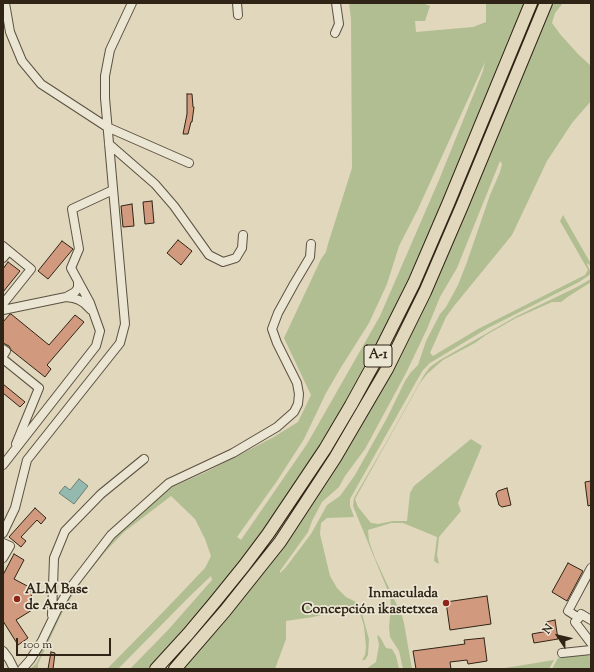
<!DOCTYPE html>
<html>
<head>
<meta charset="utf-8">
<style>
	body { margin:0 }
	#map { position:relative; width:594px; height:672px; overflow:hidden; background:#e0d7bc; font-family:"Sorts Mill Goudy",serif }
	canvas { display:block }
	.frame { position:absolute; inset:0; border:4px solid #302416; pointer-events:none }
	.north { position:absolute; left:538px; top:616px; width:40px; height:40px; -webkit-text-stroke:3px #ebe5d3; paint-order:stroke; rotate:305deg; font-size:11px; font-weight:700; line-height:16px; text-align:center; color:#302416 }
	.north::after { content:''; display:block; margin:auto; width:14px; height:18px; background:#302416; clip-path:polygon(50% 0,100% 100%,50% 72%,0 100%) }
	.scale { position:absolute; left:16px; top:638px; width:95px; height:18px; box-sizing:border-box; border:2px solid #302416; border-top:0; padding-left:5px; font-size:12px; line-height:14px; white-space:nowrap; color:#302416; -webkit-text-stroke:3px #ebe5d3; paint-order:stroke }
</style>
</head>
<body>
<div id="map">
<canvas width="594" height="672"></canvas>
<div class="frame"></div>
<div class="north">N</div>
<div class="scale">100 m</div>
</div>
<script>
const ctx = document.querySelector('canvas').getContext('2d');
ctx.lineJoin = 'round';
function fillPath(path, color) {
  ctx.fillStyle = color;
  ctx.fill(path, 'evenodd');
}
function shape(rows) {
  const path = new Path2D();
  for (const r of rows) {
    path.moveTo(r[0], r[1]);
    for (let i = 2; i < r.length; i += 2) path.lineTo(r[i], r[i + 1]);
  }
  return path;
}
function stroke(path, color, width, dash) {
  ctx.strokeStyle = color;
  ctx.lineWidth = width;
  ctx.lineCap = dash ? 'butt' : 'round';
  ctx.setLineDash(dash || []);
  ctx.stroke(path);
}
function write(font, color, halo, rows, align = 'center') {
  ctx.font = font + ' "Sorts Mill Goudy",serif';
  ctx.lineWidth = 3.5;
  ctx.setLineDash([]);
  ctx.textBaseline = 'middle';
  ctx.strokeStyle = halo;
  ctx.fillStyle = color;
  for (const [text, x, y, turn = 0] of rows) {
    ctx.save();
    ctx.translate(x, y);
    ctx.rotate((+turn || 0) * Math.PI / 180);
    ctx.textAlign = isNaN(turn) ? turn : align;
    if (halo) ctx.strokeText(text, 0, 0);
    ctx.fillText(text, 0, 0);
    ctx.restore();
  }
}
const green = shape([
	[349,3,422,3,430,6,425,21,415,21,416,32,473,27,486,22,486,3,525,3,508,40,438,212,409,277,373,352,343,408,314,454,264,528,218,589,148,669,130,669,168,630,212,580,211,576,190,596,118,669,107,669,164,611,205,568,211,556,205,539,195,519,171,496,124,532,105,552,82,581,70,599,60,617,38,664,38,669,30,669,36,664,41,654,39,651,62,603,114,536,170,488,204,473,272,438,298,422,311,395,284,338,321,259,326,252,328,244,352,168,351,19],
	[485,62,483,71,439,180,380,316,307,444,241,540,237,537,277,481,304,439,326,393,340,369,369,323,387,284,399,246,418,209],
	[553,3,563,3,555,13,552,23,560,34,578,54,591,66,591,101,572,123,547,161,512,235,454,306,446,317,430,353,433,356,478,329,585,275,588,270,560,221,563,215,591,264,591,267,588,263,587,264,591,273,588,276,579,282,488,328,430,363,423,370,416,382,350,499,350,506,354,517,327,518,321,523,320,534,330,576,337,588,346,597,356,602,361,610,369,639,368,655,365,660,362,660,365,655,366,647,364,626,359,610,354,607,313,617,286,621,286,639,275,669,182,669,240,602,281,548,325,484,367,416,394,367,451,246,482,173,537,38],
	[500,161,502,164,500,172,490,195,467,262,458,285,446,307,440,314,426,341,418,365,411,372,405,381,387,418,355,475,340,496,327,505,311,534,286,567,280,573,280,571,308,532,312,521,322,502,339,487,345,476,365,449,406,373,427,329,440,297,457,268],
	[591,279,591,282,569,296,561,302,552,302,516,318,486,335,475,343,443,360,427,374,420,383,355,499,358,507,371,523,378,524,393,521,407,521,410,493,414,486,471,439,482,446,458,503,461,511,439,537,437,555,439,564,434,561,437,537,403,523,391,523,368,530,369,541,375,558,402,616,404,623,412,669,403,669,399,651,390,637,389,627,391,606,390,596,353,506,354,498,387,441,424,375,430,367,440,360,517,316,577,287],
	[377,635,380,637,386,648,392,649,396,656,399,669,366,669,376,662,379,645],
	[588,654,589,654,591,662,591,669,552,669,558,658],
	[554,660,549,669,505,669,505,668]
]);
const water = shape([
	[79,479,88,486,74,504,59,493,65,486,70,490,79,479]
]);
const building = shape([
	[187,94,192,94,193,107,194,107,192,122,191,122,188,134,183,134,187,114,187,94],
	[152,201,154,223,145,224,143,202,152,201],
	[132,204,134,226,123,227,121,206,132,204],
	[178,240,192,251,181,265,167,253,178,240],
	[62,241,73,249,48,279,38,271,62,241],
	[8,262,20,271,3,292,3,269,8,262],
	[10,314,11,314,49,345,75,315,84,322,47,365,51,369,45,377,11,350,9,346,3,343,3,322,10,314],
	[3,384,25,402,20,407,3,393,3,384],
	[591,481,591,505,588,506,585,482,591,481],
	[507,488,511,505,502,507,499,505,496,494,498,491,507,488],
	[35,508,46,518,41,524,37,520,21,537,26,541,21,547,9,537,35,508],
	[14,554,24,560,14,579,31,588,32,610,16,620,28,638,18,645,3,621,3,575,14,554],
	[568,563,583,571,567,601,552,592,568,563],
	[487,596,491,624,450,630,446,602,487,596],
	[555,620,558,639,534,643,532,634,548,631,546,622,555,620],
	[484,638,487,661,468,664,467,660,450,662,451,669,416,669,413,651,465,644,464,640,484,638],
	[51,652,55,653,53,669,48,669,51,652]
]);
const minor = shape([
	[5,3,10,32,22,61,41,84,107,127,189,163],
	[237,3,238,15],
	[335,33,339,24,336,3],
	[109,144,155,184,174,206,209,255,223,262,236,258,242,248,243,235],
	[3,246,31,269,3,304],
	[3,258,9,251],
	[66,297,73,298,79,300,84,303,91,310],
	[3,310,66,297,75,292,78,288,78,282],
	[3,349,6,351,3,356],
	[3,359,39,388,16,444],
	[3,465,96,346,100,331,90,303,71,268,79,249,72,209,113,190],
	[3,533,15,508,27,460,120,343,125,324,105,98,105,76,110,50,132,3],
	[3,543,10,546,3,558],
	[591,568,568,611,579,618,581,614,591,620],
	[52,615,54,558,65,531,101,494,144,459],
	[575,622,591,643],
	[3,651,9,659,14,669],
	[562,653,591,650],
	[22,669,30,660,42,641,57,610,68,591,111,535,169,483,233,453,277,427,294,412,298,404,299,394,297,383,277,343,272,329,278,313,294,284,310,257,311,244]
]);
const highway = shape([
	[156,669,188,634,214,603,244,566,268,534,325,449,351,405,373,365,414,283,448,204,531,3],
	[175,669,225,611,280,542,335,458,387,369,425,292,462,206,546,3]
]);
const markers = [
	[17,599,4,"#8f2418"],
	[446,603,4,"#8f2418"]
];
const shields = [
	[378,356,28]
];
const shieldNames = [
	["A-1",378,356]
];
const poiNames = [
	["ALM Base",25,591],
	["de Araca",25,607],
	["Inmaculada",438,595,"right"],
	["Concepción ikastetxea",438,611,"right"]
];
fillPath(green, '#b1be92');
fillPath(water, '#94baaf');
stroke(water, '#6c7e72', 1);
fillPath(building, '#d19a7f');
stroke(building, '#302416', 1);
stroke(minor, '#5c5140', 10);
stroke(highway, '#302416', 14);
stroke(minor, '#ebe5d3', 8);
stroke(highway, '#e0d7bc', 12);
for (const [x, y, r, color] of markers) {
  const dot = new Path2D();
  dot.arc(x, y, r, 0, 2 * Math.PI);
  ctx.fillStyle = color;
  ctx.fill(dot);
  stroke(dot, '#ebe5d3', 1.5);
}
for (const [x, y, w] of shields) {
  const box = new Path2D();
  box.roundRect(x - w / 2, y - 11, w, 22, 3);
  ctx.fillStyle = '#ebe5d3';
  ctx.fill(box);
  stroke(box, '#302416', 1);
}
write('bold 13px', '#302416', null, shieldNames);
write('bold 14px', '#302416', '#ebe5d3', poiNames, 'left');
</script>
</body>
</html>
